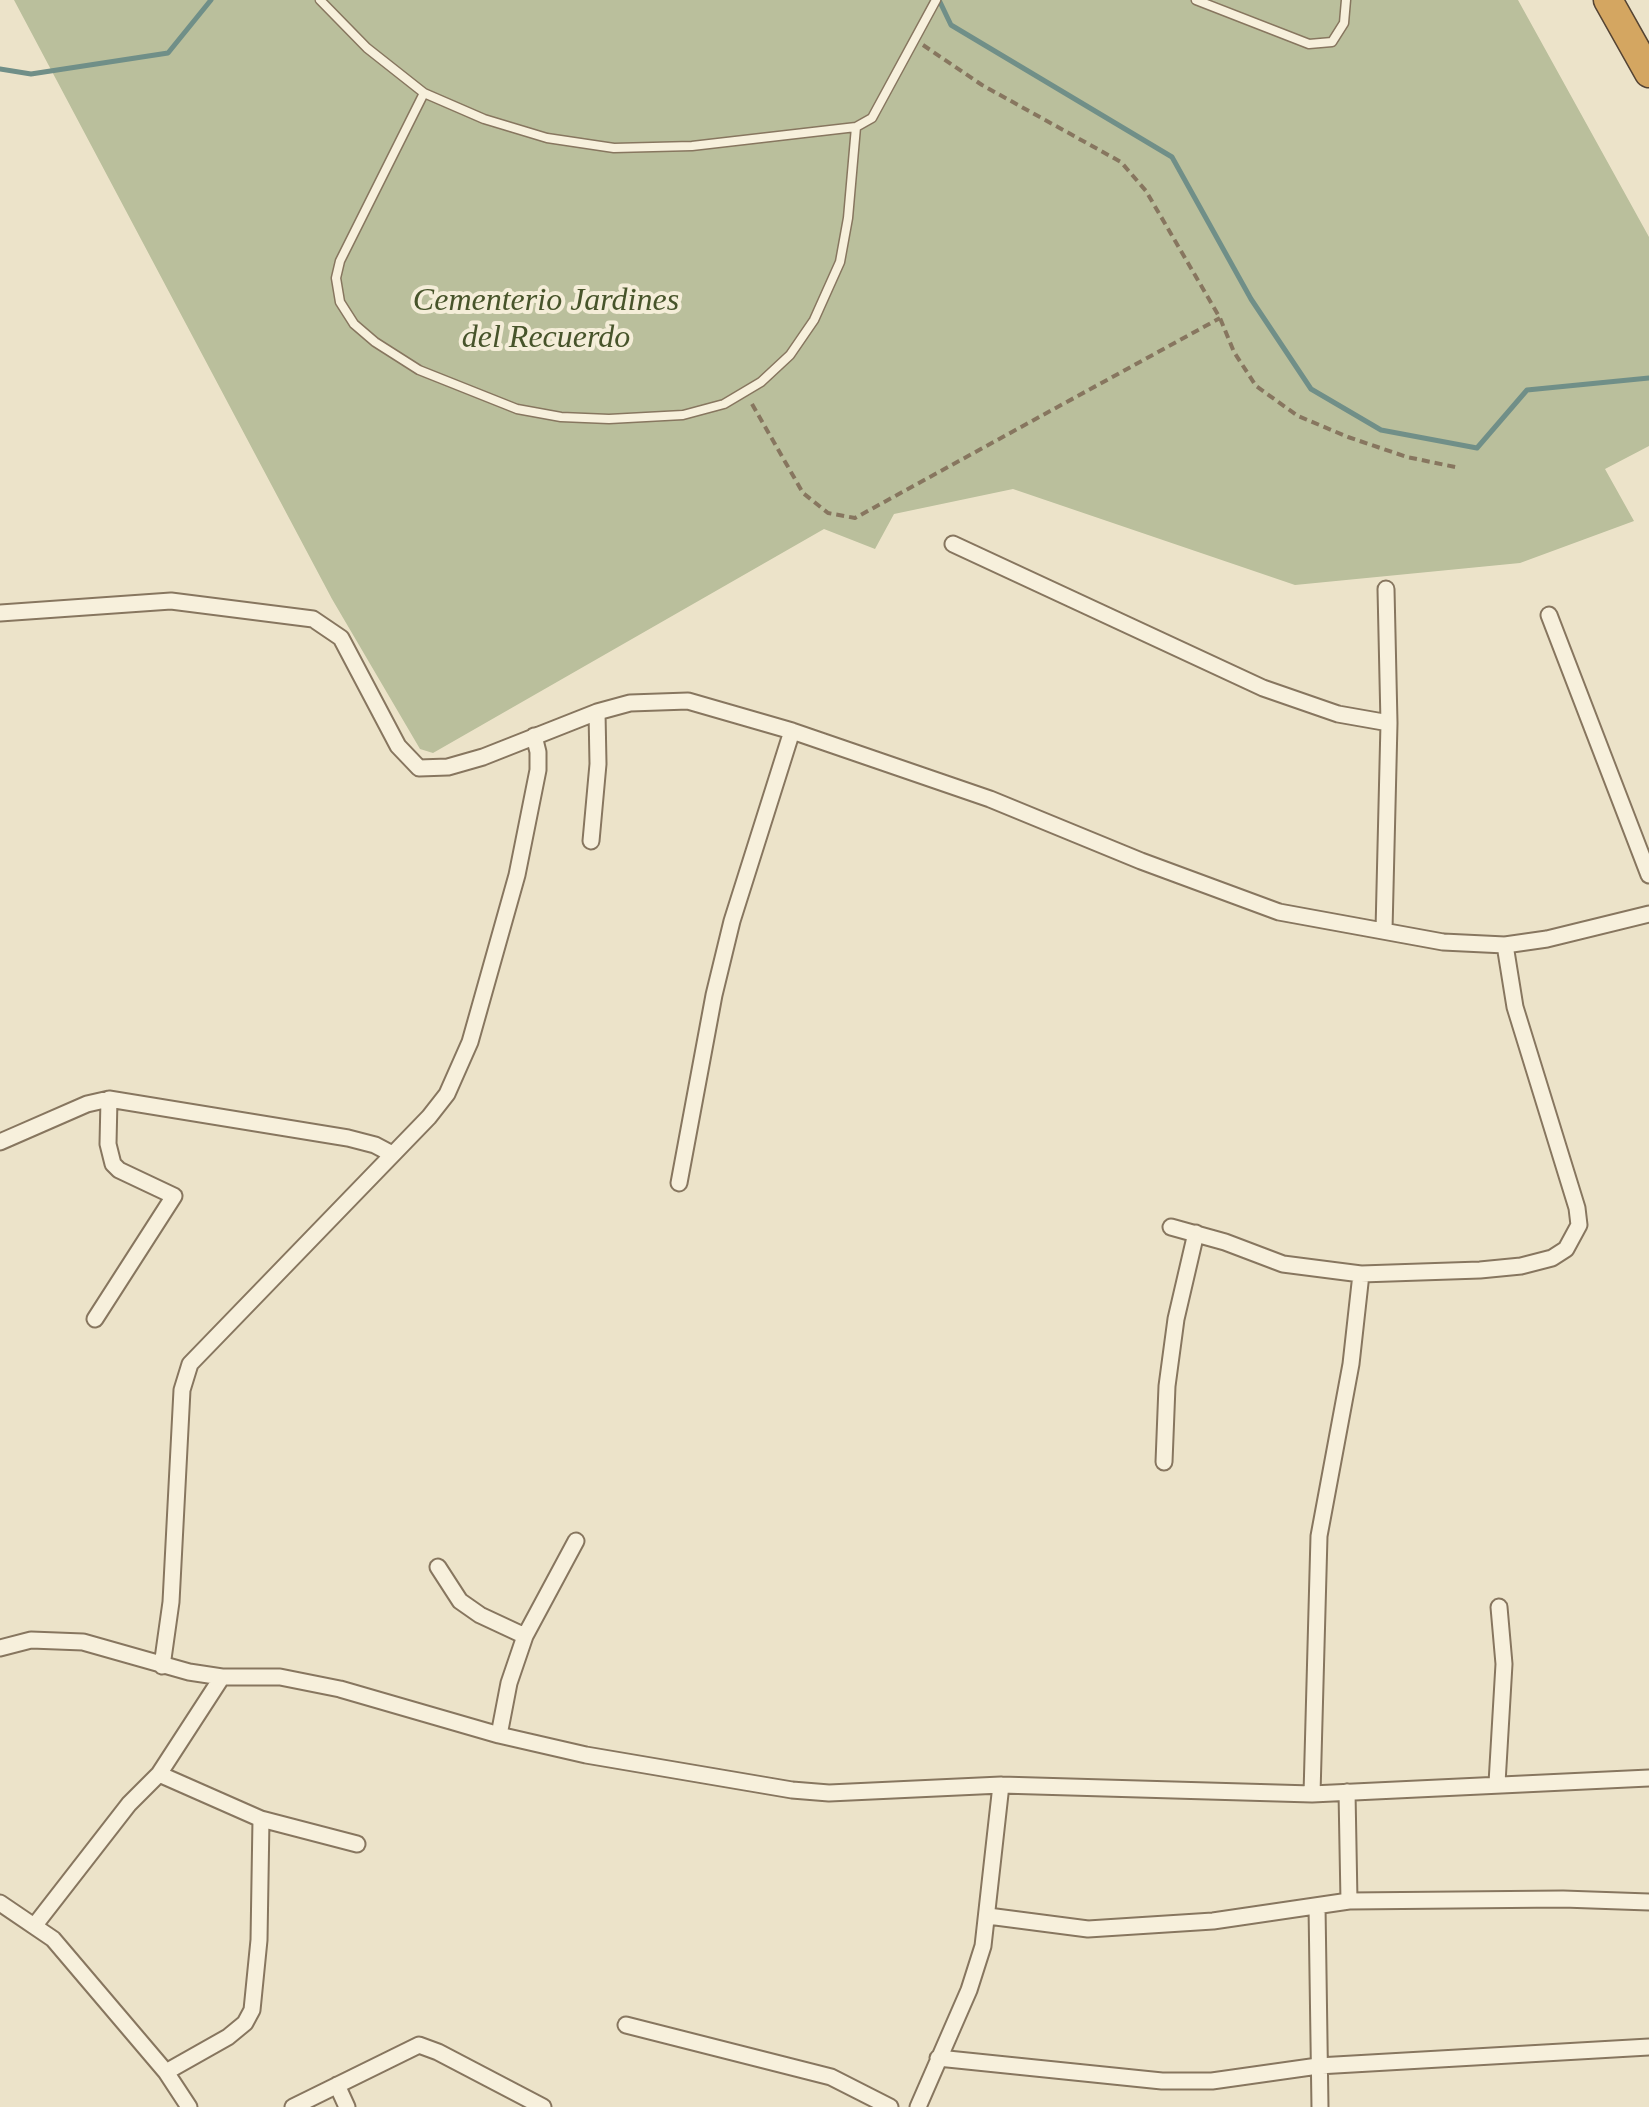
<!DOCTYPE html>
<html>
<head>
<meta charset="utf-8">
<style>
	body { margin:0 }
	canvas { display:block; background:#ece3c9 }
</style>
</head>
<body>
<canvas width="1649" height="2107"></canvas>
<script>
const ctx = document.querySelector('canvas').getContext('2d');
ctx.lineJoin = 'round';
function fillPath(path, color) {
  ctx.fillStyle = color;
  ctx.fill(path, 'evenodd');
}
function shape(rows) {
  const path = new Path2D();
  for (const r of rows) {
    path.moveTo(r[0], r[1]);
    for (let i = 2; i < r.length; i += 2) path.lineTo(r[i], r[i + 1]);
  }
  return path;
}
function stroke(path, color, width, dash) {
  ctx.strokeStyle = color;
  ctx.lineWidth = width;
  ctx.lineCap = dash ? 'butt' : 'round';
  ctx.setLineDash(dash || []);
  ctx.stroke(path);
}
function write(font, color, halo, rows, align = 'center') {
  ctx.font = font + ' Georgia,serif';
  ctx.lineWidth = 8;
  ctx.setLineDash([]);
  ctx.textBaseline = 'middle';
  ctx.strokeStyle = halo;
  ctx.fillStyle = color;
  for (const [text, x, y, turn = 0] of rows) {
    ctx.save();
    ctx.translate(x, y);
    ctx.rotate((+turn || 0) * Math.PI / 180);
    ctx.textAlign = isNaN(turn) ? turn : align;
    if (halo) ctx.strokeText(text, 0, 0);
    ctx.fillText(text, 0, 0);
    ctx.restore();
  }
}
const cemetery = shape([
	[14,0,1518,0,1649,237,1649,446,1605,469,1634,521,1520,563,1295,585,1013,489,894,514,875,549,824,529,433,753,420,749,332,599]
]);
const stream = shape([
	[939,0,951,25,1172,157,1251,299,1311,389,1381,430,1477,448,1527,390,1649,378],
	[0,69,31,74,168,53,211,0]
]);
const path = shape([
	[923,45,982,85,1121,162,1146,191,1220,318,1234,352,1256,386,1298,416,1348,437,1407,457,1460,468],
	[752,404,803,493,828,513,855,518,1220,318]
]);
const lane = shape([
	[320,0,367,48,424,93,484,119,547,138,614,148,692,146,856,127,872,118,936,0],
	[1196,0,1309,44,1332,42,1344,23,1346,0],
	[424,93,340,261,336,278,340,302,354,324,375,342,419,370,517,409,561,417,609,419,683,415,724,404,761,382,790,355,814,320,840,262,848,218,856,127]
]);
const street = shape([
	[953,544,1263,688,1338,714,1389,723],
	[0,613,171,601,313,619,341,638,398,746,419,768,448,767,483,757,597,712,630,703,688,701,792,731,990,799,1141,861,1279,912,1443,942,1505,945,1547,939,1649,914],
	[1549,615,1649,875],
	[591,841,598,764,597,712],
	[1384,930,1389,723,1386,589],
	[0,1142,87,1104,109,1099,348,1138,375,1145,392,1154],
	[679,1183,714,995,732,921,792,731],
	[1171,1227,1225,1242,1283,1264,1361,1274,1480,1270,1521,1266,1552,1258,1566,1249,1579,1225,1577,1208,1515,1007,1505,945],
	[95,1319,174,1196,119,1170,113,1164,108,1144,109,1099],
	[1164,1462,1167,1386,1176,1319,1196,1233],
	[438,1567,460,1601,480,1615,525,1636],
	[0,1648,31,1640,83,1642,189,1672,222,1677,280,1677,340,1689,499,1735,586,1755,792,1790,829,1793,1001,1785,1312,1794,1649,1778],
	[162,1666,171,1602,182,1390,190,1364,429,1117,447,1094,470,1042,517,875,538,770,538,752,534,736],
	[499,1735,509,1683,525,1636,576,1541],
	[159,1774,261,1819,357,1844],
	[1497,1783,1504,1664,1499,1607],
	[1347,1792,1349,1901],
	[1312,1794,1319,1536,1351,1364,1361,1274],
	[0,1903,53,1939,166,2072,189,2107],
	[1317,1906,1320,2107],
	[988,1916,1088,1929,1213,1921,1349,1901,1563,1899,1649,1902],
	[35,1925,129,1804,159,1774,222,1677],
	[626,2025,831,2077,890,2107],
	[938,2058,1162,2081,1212,2081,1318,2066,1649,2047],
	[166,2072,228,2037,245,2023,252,2010,259,1940,261,1819],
	[337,2085,347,2107],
	[293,2107,419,2045,438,2052,543,2107],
	[918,2107,969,1990,983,1946,1001,1785]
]);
const highway = shape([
	[1608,0,1649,73]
]);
const parkNames = [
	["Cementerio Jardines",546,302],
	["del Recuerdo",546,339]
];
fillPath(cemetery, '#babf9c');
stroke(stream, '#708f88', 5);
stroke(lane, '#87765f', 11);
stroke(street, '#87765f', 19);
stroke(highway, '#543', 31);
stroke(path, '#87765f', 4, [8, 5]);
stroke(lane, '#f7f0dc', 8);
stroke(street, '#f7f0dc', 15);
stroke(highway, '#d4a661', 28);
write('italic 32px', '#47542a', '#f4edd8', parkNames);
</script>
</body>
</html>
